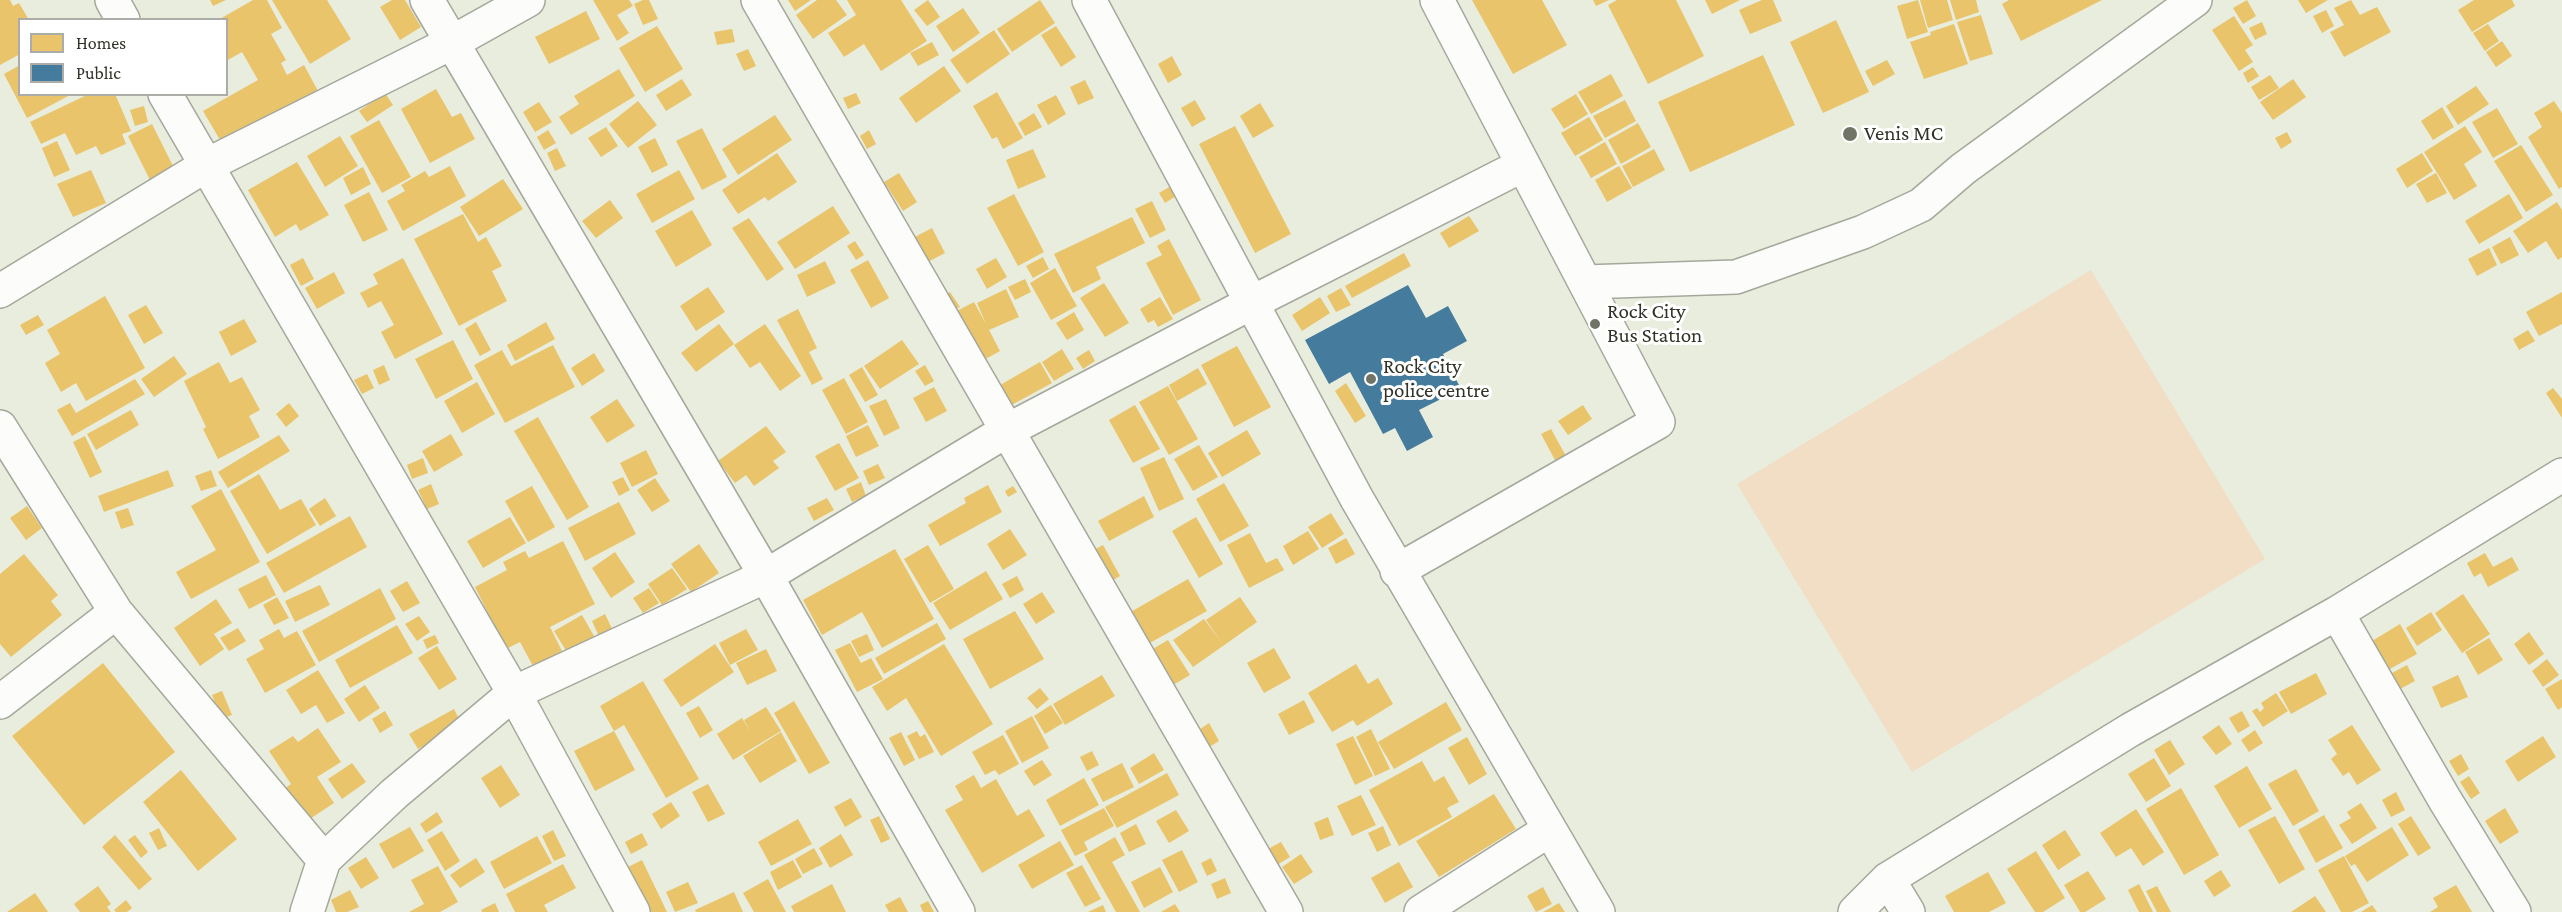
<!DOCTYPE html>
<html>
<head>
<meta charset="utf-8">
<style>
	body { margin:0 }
	#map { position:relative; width:2562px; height:912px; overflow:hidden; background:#e8eddd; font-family:"Crimson Pro",serif }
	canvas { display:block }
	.legend { position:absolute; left:18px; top:18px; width:210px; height:78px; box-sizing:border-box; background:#fff; border:2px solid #acada9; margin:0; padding:8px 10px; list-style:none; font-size:18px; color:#303328 }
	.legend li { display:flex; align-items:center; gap:12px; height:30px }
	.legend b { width:30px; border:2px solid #acada9 }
</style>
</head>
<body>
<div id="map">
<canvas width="2562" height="912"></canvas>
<ul class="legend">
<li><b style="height:16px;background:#e9c46a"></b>Homes</li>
<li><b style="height:16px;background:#457b9d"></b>Public</li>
</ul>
</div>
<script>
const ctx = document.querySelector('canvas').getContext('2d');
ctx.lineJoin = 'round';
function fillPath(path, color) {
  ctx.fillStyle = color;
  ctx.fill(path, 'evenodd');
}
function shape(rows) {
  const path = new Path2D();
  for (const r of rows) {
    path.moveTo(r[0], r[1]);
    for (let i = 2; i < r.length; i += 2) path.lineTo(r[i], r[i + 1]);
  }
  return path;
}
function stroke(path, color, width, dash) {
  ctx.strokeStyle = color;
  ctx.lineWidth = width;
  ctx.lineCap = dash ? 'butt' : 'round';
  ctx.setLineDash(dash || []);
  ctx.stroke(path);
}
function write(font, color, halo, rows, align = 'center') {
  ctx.font = font + ' "Crimson Pro",serif';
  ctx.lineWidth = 6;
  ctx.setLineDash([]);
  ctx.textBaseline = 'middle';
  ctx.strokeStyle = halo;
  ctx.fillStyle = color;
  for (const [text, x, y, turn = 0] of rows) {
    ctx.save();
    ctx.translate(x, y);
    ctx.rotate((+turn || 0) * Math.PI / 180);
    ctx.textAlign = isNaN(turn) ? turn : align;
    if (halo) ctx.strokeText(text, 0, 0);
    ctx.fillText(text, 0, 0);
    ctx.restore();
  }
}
const green = shape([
	[2091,270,2265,559,1912,772,1737,484]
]);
const homes = shape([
	[0,0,10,0,13,6,19,3,29,20,20,20,20,54,0,65],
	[210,0,226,0,213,6],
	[253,0,267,0,282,28,271,34,286,60,281,63,287,75,304,65,318,91,223,145,203,111,258,80,242,52,226,61,226,20,218,20],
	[272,0,327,0,351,39,310,64],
	[392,0,405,0,421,27,400,40,380,7],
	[593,0,629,0,633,6,617,15,629,33,617,41],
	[643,0,649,0,658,19,643,25,634,4],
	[788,0,811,0,795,11],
	[817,0,836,0,847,15,813,39,796,15],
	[847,0,901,0,927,41,881,71,864,44,844,57,828,33,856,15],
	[928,0,940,17,927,26,914,10],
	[1040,0,1055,23,1012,52,997,29],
	[1472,0,1542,0,1567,45,1513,74],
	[1593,0,1609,0,1596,6],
	[1617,0,1676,0,1704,56,1648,84,1608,5],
	[1705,0,1740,0,1712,14],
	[1762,0,1773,0,1782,21,1750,34,1739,10],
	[1918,0,1928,32,1907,39,1897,6],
	[1920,0,1947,0,1953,20,1928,28],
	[1950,0,1976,0,1979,12,1956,20],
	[2009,0,2102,0,2021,41,2002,4],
	[2247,0,2256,16,2243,24,2233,8],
	[2298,0,2328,0,2306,13],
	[2351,0,2360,15,2377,7,2391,32,2344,57,2330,32,2344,25,2334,8],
	[2474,0,2512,0,2515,6,2472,32,2458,10],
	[963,8,980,33,953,52,936,26],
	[2326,10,2334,26,2322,33,2313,16],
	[586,11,600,39,549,64,535,37],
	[1981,15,1993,54,1970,61,1957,22],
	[2234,16,2253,45,2245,50,2253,62,2239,71,2212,30],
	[1836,20,1869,92,1823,113,1790,42],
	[2262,22,2267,34,2255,40,2249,28],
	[1954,24,1968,64,1924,79,1910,42,1931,35,1930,32],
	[2488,24,2499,41,2485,51,2473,33],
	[657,26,683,69,645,92,619,48],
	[1056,26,1076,57,1061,67,1041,35],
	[732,29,735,42,717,45,714,32],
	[994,30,1010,54,967,84,950,60],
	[2502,41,2512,56,2496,67,2486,52],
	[932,42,939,55,918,66,910,53],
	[748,49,756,66,744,71,736,54],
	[1763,55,1795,125,1690,172,1658,102],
	[1172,56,1182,75,1168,83,1158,64],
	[1887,60,1895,74,1873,86,1865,71],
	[20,65,20,94,72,94,27,118,4,74],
	[944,66,961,91,916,123,899,98],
	[2253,67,2259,76,2248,83,2243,73],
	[619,69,635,96,571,135,559,117,579,104,574,96],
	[1611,74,1623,96,1591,114,1578,92],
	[2270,75,2279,88,2259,100,2251,87],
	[682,79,692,95,666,111,656,95],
	[2293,79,2306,97,2273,120,2260,102],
	[1085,80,1094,98,1078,105,1070,87],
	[2476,86,2489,104,2458,125,2446,106],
	[436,89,452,117,461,113,475,139,430,163,401,109],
	[997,92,1023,138,1003,149,997,137,992,139,973,106],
	[385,93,393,105,367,122,359,111],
	[856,93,861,103,848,109,843,98],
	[89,94,115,94,131,131,122,134,126,144,101,155,96,146,76,155,65,133,41,144,30,122],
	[1576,94,1588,114,1564,129,1551,109],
	[1056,95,1066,114,1048,125,1037,105],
	[1195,100,1206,119,1192,127,1181,108],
	[1625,100,1636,121,1605,138,1593,116],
	[638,101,657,125,628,148,609,124],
	[2554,101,2562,113,2562,187,2559,189,2528,137,2542,127,2534,113],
	[539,102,552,122,535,132,523,112],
	[1260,103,1274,126,1253,138,1240,116],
	[144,106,148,122,135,126,130,110],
	[2442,107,2454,127,2433,140,2421,121],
	[2497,108,2518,144,2493,158,2472,122],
	[1034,113,1042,127,1025,136,1018,123],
	[775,115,792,140,738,175,722,149],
	[1589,117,1603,140,1575,156,1561,133],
	[379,120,411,177,382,193,350,136],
	[1638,123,1651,147,1621,164,1608,140],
	[152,124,174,168,150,180,128,136],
	[1235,126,1291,234,1255,253,1199,144],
	[2465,126,2482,152,2464,164,2477,186,2454,200,2424,152],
	[606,127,618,146,601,157,588,138],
	[702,128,727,177,702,190,676,141],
	[548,130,556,143,544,150,537,137],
	[869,130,876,144,867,149,860,136],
	[2287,132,2292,142,2281,149,2275,138],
	[340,136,358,166,325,187,307,156],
	[655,138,668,165,652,173,638,147],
	[57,141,70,170,54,177,42,148],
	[1605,142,1617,164,1591,178,1579,157],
	[2521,145,2553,195,2526,212,2494,161],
	[557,148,566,166,555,171,547,153],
	[1033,149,1046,177,1018,189,1006,160],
	[1654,149,1665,170,1633,187,1622,166],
	[777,153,797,182,768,201,765,197,738,214,722,190],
	[2422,153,2433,171,2407,188,2396,169],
	[297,162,329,215,300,231,296,224,275,237,248,190],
	[450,166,466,196,403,231,387,201,405,191,401,185,425,171,429,177],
	[1619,166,1632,188,1607,202,1595,180],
	[363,167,371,184,351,195,343,178],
	[91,170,106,203,73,217,57,184],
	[679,170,695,199,652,223,636,194],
	[899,173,917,202,903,211,884,182],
	[2436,173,2447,193,2427,203,2416,184],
	[503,179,523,209,479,236,460,207],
	[1178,182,1184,191,1165,203,1159,193],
	[369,192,388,230,363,242,344,205],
	[1014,194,1044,252,1018,266,987,208],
	[2509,194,2523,218,2479,244,2465,221],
	[610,200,623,218,596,238,582,221],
	[1152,201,1166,230,1150,238,1135,209],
	[2557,202,2562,210,2562,257,2558,260,2546,241,2528,253,2513,231],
	[833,206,850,233,795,269,777,242],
	[692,210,712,245,676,267,655,231],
	[463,214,478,242,486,237,502,266,492,271,507,301,459,326,414,239],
	[1469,216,1479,231,1449,248,1440,233],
	[1132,217,1145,243,1096,267,1101,279,1073,293,1054,254],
	[749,218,784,269,767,281,732,228],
	[932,228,945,253,922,265,909,240],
	[2510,237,2519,255,2501,264,2492,247],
	[1169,239,1201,300,1173,315,1146,263,1162,255,1157,246],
	[855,241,864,255,856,260,847,246],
	[2489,248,2497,265,2477,276,2468,259],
	[1404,253,1411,266,1352,298,1345,286],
	[1043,257,1049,269,1033,278,1026,266],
	[303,258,314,279,301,286,290,265],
	[403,258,443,334,395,359,381,332,394,325,381,301,368,308,360,293,378,284,373,274],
	[996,258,1007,277,987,289,976,269],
	[868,260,889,298,871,308,850,270],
	[825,261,836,283,807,297,797,275],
	[1055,268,1077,306,1051,320,1030,283],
	[334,272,345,293,317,309,305,288],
	[1025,279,1031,292,1015,300,1008,287],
	[1104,283,1129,323,1105,337,1080,298],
	[708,287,725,312,696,331,680,306],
	[1341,288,1351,305,1336,312,1327,296],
	[1006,289,1019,317,989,330,1000,351,980,362,953,313,974,302,986,324,977,303],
	[950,292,960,307,950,312,941,298],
	[2562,292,2562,324,2539,336,2526,312],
	[105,296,145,368,86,401,76,383,61,392,45,363,60,354,47,330],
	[1160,297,1173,319,1158,327,1154,320,1148,323,1140,309],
	[1320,297,1330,313,1302,331,1292,315],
	[146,305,163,333,144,344,128,315],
	[798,309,817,348,809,352,823,379,812,385,777,320],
	[1074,312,1084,330,1067,340,1056,323],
	[38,315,44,325,26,335,20,325],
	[244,319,257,342,231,356,219,332],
	[476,322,491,350,480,356,465,329],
	[546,322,555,339,515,361,507,345],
	[719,324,734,344,696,372,681,353],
	[765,324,801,376,780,391,760,362,750,368,734,345],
	[2528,330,2535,341,2519,350,2513,339],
	[453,340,473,379,436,399,415,359],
	[902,340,919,364,880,389,864,366],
	[553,345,575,387,505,423,474,365,502,350,511,366],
	[1237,346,1271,407,1234,427,1201,365],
	[1062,349,1074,369,1054,381,1042,362],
	[1089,350,1095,361,1083,369,1076,358],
	[594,353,605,371,582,386,571,368],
	[174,356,187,374,154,397,141,379],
	[219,362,230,383,242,377,260,410,249,416,260,437,218,459,203,429,206,427,184,381],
	[1040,362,1052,383,1006,408,995,388],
	[384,365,390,380,379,385,373,370],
	[925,365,934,381,925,386,915,371],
	[862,367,878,395,865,402,849,375],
	[1198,368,1207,384,1177,401,1169,385],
	[367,374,374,388,362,394,354,380],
	[844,378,868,422,846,434,822,390],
	[135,379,145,394,72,436,57,410,70,403,76,413],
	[477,382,495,414,462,433,444,401],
	[1346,383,1366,416,1355,423,1335,391],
	[1168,386,1198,439,1169,455,1139,402],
	[934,387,947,411,926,422,913,398],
	[2553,388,2562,399,2562,418,2546,393],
	[617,399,635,426,607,443,590,417],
	[886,399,900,428,884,436,869,406],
	[289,403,299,416,286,427,276,414],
	[1135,405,1160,449,1133,463,1109,420],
	[1583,405,1592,419,1568,435,1558,421],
	[131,410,139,425,96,450,87,434],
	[538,417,589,507,567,520,514,431],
	[868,425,879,446,856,457,846,436],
	[766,426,786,452,773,461,779,468,754,486,746,475,735,483,718,461],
	[1551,429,1566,456,1556,462,1541,434],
	[1247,430,1261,454,1222,477,1208,453],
	[451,434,463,455,434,472,422,451],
	[279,435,290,451,228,488,218,472],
	[85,436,102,472,90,478,73,442],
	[839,443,859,478,835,491,815,456],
	[1199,445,1218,477,1193,491,1174,459],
	[646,450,658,474,632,487,620,463],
	[1164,457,1184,499,1159,511,1140,468],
	[423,458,428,473,412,479,407,465],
	[878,464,885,478,869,485,863,471],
	[168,470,174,486,104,512,98,496],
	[211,470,217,486,201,491,195,476],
	[259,474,280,510,301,499,316,525,267,554,230,491],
	[623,477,630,490,619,496,612,482],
	[655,478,670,501,652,512,637,490],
	[861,482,866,496,852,502,846,489],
	[1224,483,1249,526,1220,542,1196,499],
	[431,484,439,504,427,509,418,490],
	[988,485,1002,512,940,546,928,525,966,503,964,498],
	[532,486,555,527,528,542,505,501],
	[1013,486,1017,492,1008,497,1005,491],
	[221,489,260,562,191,599,176,572,216,550,191,506],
	[1144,496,1154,517,1109,541,1098,521],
	[325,498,336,516,320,526,309,509],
	[827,498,834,510,814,521,807,508],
	[619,502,636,534,585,561,568,528],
	[27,506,42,528,26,540,10,518],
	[128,508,134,525,121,529,115,512],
	[1331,513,1344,534,1322,548,1308,527],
	[350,516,367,547,284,593,266,563],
	[510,517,526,543,483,568,467,541],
	[1196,517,1223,564,1199,578,1172,531],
	[1010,529,1027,555,1003,570,987,544],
	[1308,531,1319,549,1293,565,1283,546],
	[1250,533,1266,563,1277,558,1284,570,1249,588,1227,545],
	[1346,538,1355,554,1336,564,1328,548],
	[563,541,595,604,550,627,562,651,533,666,520,642,506,649,475,587,507,570,503,562,525,551,529,558],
	[699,544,719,573,691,592,671,564],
	[928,545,954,589,930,603,904,559],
	[1103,545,1120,576,1110,582,1092,551],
	[895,549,934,619,882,648,862,612,822,635,803,600],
	[615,552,635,582,611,598,592,568],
	[2485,553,2493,567,2512,557,2519,570,2488,587,2481,573,2474,577,2467,563],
	[24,554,58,595,51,601,62,615,11,657,0,644,0,574],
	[672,568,687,589,662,605,648,584],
	[986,571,1003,599,950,630,933,603],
	[266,575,276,595,249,609,238,589],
	[1017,576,1024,590,1010,598,1002,584],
	[1188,579,1207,611,1148,644,1129,613],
	[407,581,420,603,403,612,390,591],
	[320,585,330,605,295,622,285,601],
	[380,588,396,619,319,662,302,631],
	[649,588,659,603,643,613,633,598],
	[1042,592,1055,612,1036,624,1023,604],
	[2463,594,2490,634,2462,653,2435,613],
	[277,597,289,618,274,625,263,605],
	[1240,597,1257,622,1193,667,1173,640,1204,619,1222,643,1206,620],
	[216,599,232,623,214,634,224,649,200,666,174,628],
	[1015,611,1044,659,990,689,963,639],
	[2431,612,2442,630,2417,646,2406,628],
	[605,614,615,635,601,641,592,621],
	[582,615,598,643,571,659,554,631],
	[419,616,430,632,417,641,405,624],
	[937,623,946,639,884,674,875,658],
	[2400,624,2417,654,2388,670,2372,641],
	[397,625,413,653,350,688,335,660],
	[238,628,246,641,229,651,220,638],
	[279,629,284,638,297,631,316,665,265,693,246,659,264,649,259,640],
	[746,629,758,650,730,665,719,643],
	[2529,632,2544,654,2529,665,2514,644],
	[867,634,874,650,859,657,851,641],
	[435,635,439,643,427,649,423,640],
	[2489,638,2503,660,2478,675,2465,652],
	[1168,640,1190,675,1173,685,1151,650],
	[850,643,861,663,871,658,883,679,857,692,835,650],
	[715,644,734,672,681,707,663,680],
	[944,644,993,724,941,756,906,698,887,711,872,687],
	[437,646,457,679,439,690,418,658],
	[1274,648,1291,678,1264,693,1247,663],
	[766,649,777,671,747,685,736,663],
	[2547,659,2559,675,2543,687,2532,671],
	[103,663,175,752,84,825,12,736],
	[1356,664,1368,684,1378,678,1393,704,1357,726,1353,720,1332,732,1308,693],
	[2407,665,2415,681,2400,689,2392,673],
	[318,670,345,713,327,723,316,705,301,714,286,690],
	[2316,673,2327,694,2291,714,2279,692],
	[1102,675,1115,696,1065,725,1053,704],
	[2458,675,2468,697,2441,708,2432,687],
	[2562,679,2562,707,2558,710,2545,689],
	[643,681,699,779,666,798,624,725,614,731,600,706],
	[365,685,380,708,359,722,344,699],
	[1040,688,1049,699,1037,709,1027,698],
	[222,691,232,715,221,719,212,695],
	[2276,693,2288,711,2263,727,2252,711,2257,708,2260,712,2264,708,2261,703],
	[1304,700,1315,722,1289,735,1278,714],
	[794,701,830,763,809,774,774,713],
	[1446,702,1462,730,1394,769,1378,742],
	[1051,705,1063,723,1045,734,1034,716],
	[699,706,713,730,700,738,686,713],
	[766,707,781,731,733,760,717,734,742,718,751,733,744,720],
	[454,709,462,725,418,749,409,734],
	[385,711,393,725,380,733,372,719],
	[2242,711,2250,726,2238,733,2229,718],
	[1032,716,1049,748,1022,763,1005,731],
	[1209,723,1219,741,1206,749,1196,732],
	[2219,725,2232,744,2216,755,2202,737],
	[2352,725,2381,770,2357,785,2349,772,2343,776,2331,759,2337,754,2328,740],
	[318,728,341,762,317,777,334,803,290,832,268,800,291,784,269,751,293,736,298,742],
	[1371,729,1390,769,1375,776,1356,737],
	[2255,730,2263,743,2249,752,2241,740],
	[614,731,635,770,595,791,574,751],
	[917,731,920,737,925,734,934,752,919,759,907,736],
	[781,732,797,761,760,783,743,756],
	[901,732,915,760,904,766,889,738],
	[1003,735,1019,764,999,775,995,770,985,775,972,752],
	[1353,736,1373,776,1355,785,1336,744],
	[2543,736,2556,757,2518,782,2505,761],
	[1467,737,1487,774,1469,785,1448,748],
	[2170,740,2185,764,2169,775,2154,750],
	[1092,751,1099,765,1087,771,1080,757],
	[1154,753,1164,770,1139,784,1130,768],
	[2461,754,2469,769,2458,776,2449,761],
	[2154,758,2171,786,2146,802,2128,774],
	[1042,760,1052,775,1034,786,1024,771],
	[1422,761,1434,782,1444,776,1459,802,1447,808,1452,817,1399,846,1369,790],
	[352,763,366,782,342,799,328,779],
	[1122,763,1134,787,1103,802,1091,779],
	[501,765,520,795,500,808,481,778],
	[2247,766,2272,809,2239,828,2214,786],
	[2296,769,2319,811,2293,826,2268,784],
	[181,770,237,839,198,871,143,802],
	[1167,773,1179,795,1117,828,1105,807],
	[974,775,981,788,996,779,1017,816,1029,809,1045,836,982,873,945,810,963,800,955,786],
	[2469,776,2480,793,2471,799,2460,782],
	[1084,778,1099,805,1060,826,1046,800],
	[708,784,725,814,708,822,692,792],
	[2181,788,2219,855,2184,875,2146,809],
	[2396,792,2405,810,2391,817,2382,800],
	[1494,794,1516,829,1439,877,1416,841],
	[1361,795,1376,825,1352,836,1337,806],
	[851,798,862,817,845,827,834,807],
	[671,802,680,816,661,829,652,814],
	[2361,803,2377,828,2352,844,2339,825,2351,818,2347,812],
	[1104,808,1114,826,1084,842,1088,850,1075,856,1061,830],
	[2505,808,2519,832,2500,844,2485,821],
	[2136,809,2164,852,2143,866,2131,848,2116,857,2100,833],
	[1176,810,1189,831,1169,843,1156,821],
	[437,812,443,822,426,833,420,824],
	[2324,815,2343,848,2316,863,2298,830],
	[879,816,890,839,881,843,870,820],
	[2275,816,2305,869,2279,884,2248,830],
	[2411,816,2431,848,2418,856,2398,824],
	[1328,817,1334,835,1320,840,1314,823],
	[798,819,812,844,771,866,758,842],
	[1136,824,1146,844,1129,852,1120,833],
	[1383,826,1391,845,1377,852,1368,833],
	[410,827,424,851,393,869,379,844],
	[2392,827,2409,855,2367,882,2355,864,2351,866,2345,856],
	[159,828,167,846,158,850,149,833],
	[553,830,566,856,554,861,542,836],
	[2065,830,2081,855,2058,870,2042,845],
	[442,831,460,861,445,871,427,840],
	[642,833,648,845,631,854,625,842],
	[841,834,853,855,830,868,819,848],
	[115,835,152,879,139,890,102,847],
	[135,835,148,852,141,858,128,840],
	[537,836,552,863,504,889,490,862],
	[1115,837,1125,855,1112,862,1140,912,1116,912,1084,855],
	[1060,841,1074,865,1032,889,1018,865],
	[1281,842,1290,857,1277,865,1268,849],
	[814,848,823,864,803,874,795,859],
	[1182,850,1198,882,1179,892,1162,860],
	[2036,851,2065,898,2043,912,2035,912,2007,869],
	[1301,854,1313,872,1294,884,1282,867],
	[2344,856,2369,903,2352,912,2341,912,2318,870],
	[366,857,379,878,361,889,348,868],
	[476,858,485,872,460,888,450,875],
	[1211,858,1217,871,1207,876,1201,863],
	[642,860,667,912,650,912,628,867],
	[793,860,802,877,778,890,770,872],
	[1399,862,1413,887,1385,903,1371,878],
	[563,864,576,888,544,905,548,912,515,912,506,894],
	[1082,865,1101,899,1085,907,1066,873],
	[438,866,458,902,440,912,409,912,424,904,411,880],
	[1160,867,1173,892,1144,908,1131,882],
	[2221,870,2231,886,2214,897,2204,881],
	[2088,871,2106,899,2085,912,2080,912,2064,885],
	[1988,872,2006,903,1989,912,1954,912,1945,896],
	[1225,878,1231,893,1217,899,1211,884],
	[768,879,786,912,754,912,743,893],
	[688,882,698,903,675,912,666,892],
	[832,884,846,912,794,912,791,906],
	[2139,884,2153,912,2139,912,2128,890],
	[2456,885,2472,912,2430,912,2438,907,2433,898],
	[98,886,111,904,107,907,111,912,80,912,74,904],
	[2157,886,2171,912,2157,912,2146,891],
	[1543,887,1552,904,1536,912,1527,896],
	[350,890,359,907,347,912,336,912,331,900],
	[734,892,743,912,696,912,695,910],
	[35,893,48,912,7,912],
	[2315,896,2326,912,2291,912],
	[900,897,908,912,889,912,885,905],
	[126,900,132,908,127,912,116,912,114,910],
	[928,901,934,912,923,912,920,905],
	[495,903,499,912,482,912,481,910],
	[1559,903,1565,912,1543,912],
	[1175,904,1180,912,1161,912],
	[1103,905,1106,912,1088,912],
	[2372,905,2377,912,2361,912]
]);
const public = shape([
	[1408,285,1426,318,1448,306,1467,341,1443,354,1461,389,1419,410,1433,437,1407,451,1395,428,1383,434,1350,372,1329,384,1305,340]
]);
const minor = shape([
	[112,0,123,20],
	[427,0,766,576,958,912],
	[758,0,1286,912],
	[1089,0,1357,499,1598,912],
	[165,94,514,693,633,912],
	[1585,282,1736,277,1863,232,1921,205,1963,169,2195,0],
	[0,291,205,166,451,43,528,0],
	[0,427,116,612,324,860],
	[1397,571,1658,422,1437,0],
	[2337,613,2445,800,2514,912],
	[0,702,116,612],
	[1888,879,1908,912],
	[307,912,324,860,394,794,514,693,766,576,1006,431,1251,303,1523,165],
	[1421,912,1549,830],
	[1855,912,1888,879,2130,730,2337,613,2562,475]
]);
const markers = [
	[1850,134,8,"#707467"],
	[1595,324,6,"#707467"],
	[1371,379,6,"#707467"]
];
const poiNames = [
	["Venis MC",1864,134],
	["Rock City",1607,312],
	["Bus Station",1607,336],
	["Rock City",1383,367],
	["police centre",1383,391]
];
fillPath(green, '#f2ddc5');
fillPath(homes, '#e9c46a');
fillPath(public, '#457b9d');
stroke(minor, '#a4a89c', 36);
stroke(minor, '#fcfcfa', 33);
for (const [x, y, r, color] of markers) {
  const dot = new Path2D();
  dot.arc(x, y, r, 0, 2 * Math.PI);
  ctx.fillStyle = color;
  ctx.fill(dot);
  stroke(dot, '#fff', 2);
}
write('21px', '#303328', '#fff', poiNames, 'left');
</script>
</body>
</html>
